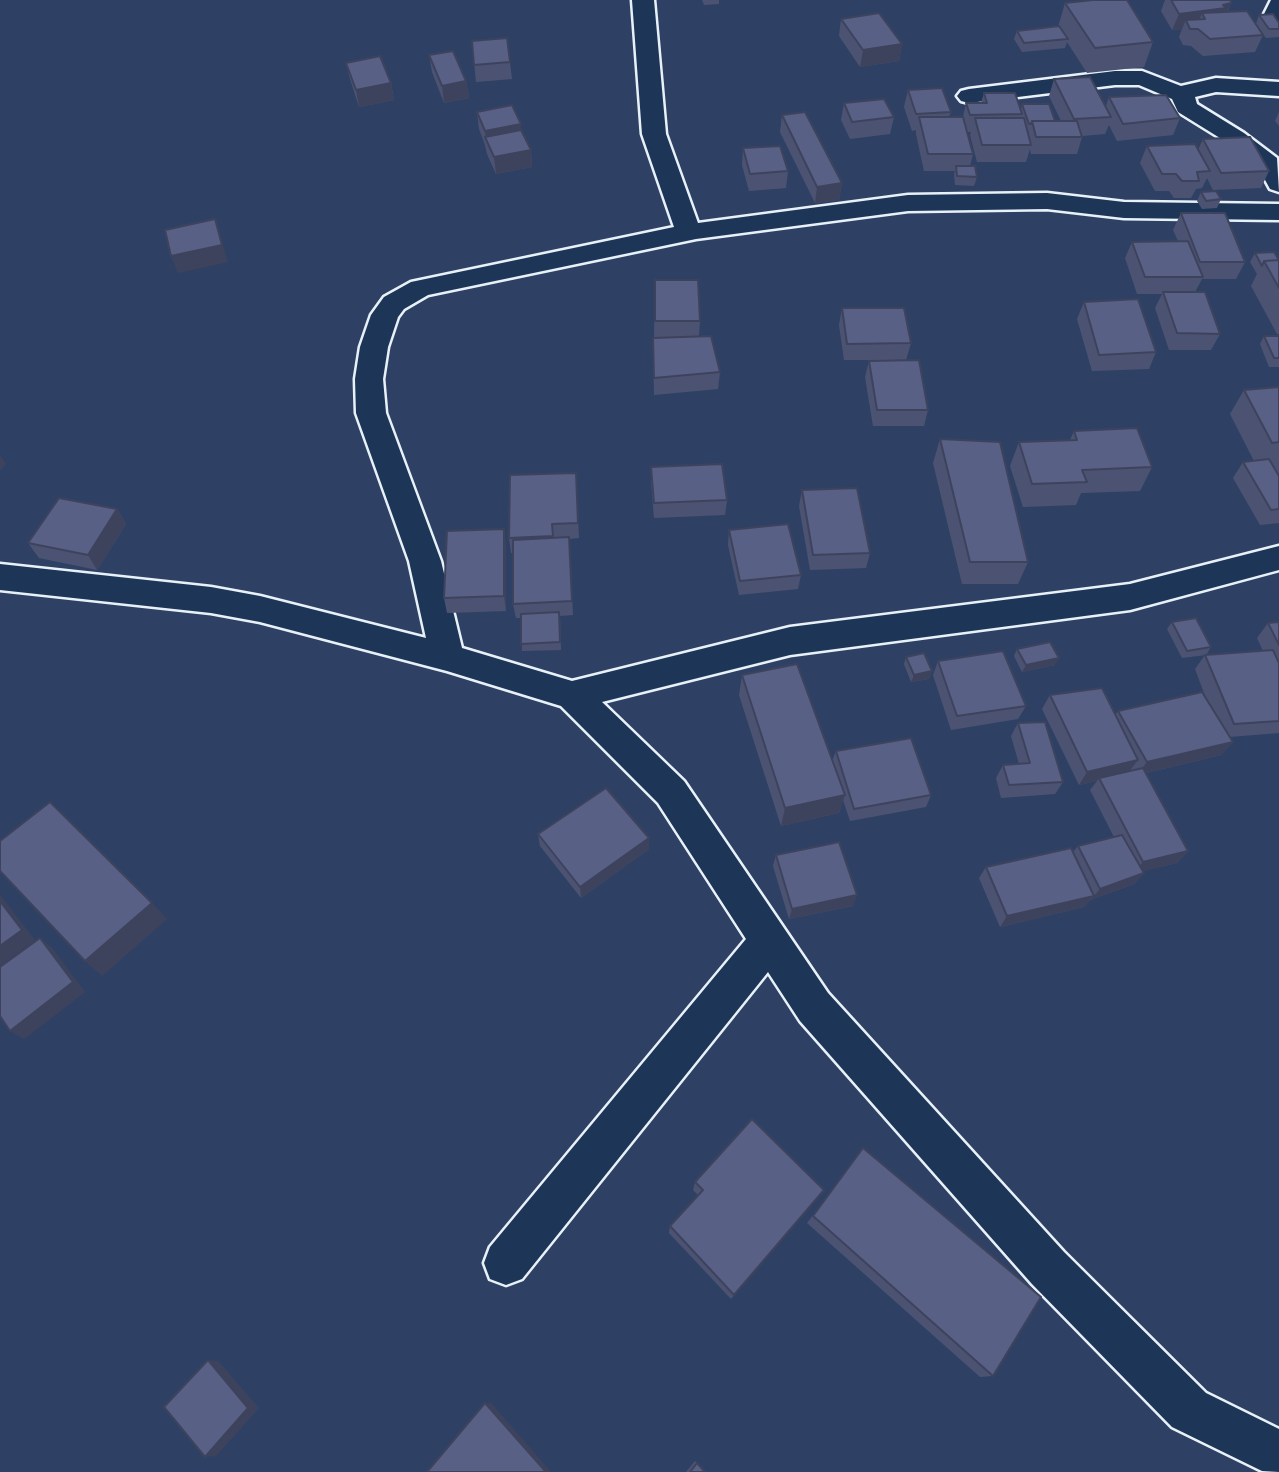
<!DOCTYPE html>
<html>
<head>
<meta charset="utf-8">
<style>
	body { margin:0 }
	canvas { display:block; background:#2e4164 }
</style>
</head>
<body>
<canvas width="1279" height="1472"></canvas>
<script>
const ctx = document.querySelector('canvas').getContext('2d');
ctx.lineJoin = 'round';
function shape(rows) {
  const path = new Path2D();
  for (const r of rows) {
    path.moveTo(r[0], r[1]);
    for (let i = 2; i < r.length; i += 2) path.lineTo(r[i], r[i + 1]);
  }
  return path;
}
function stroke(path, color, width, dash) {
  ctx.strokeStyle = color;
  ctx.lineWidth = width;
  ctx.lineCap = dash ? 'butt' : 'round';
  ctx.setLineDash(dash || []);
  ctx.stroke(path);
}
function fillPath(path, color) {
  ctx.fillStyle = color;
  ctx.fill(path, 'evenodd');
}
const street = shape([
	[632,0,654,0,666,134,698,223,908,195,1047,193,1124,202,1279,204,1279,220,1124,218,1047,209,908,211,696,239,428,295,404,309,398,317,388,347,383,379,386,413,441,561,462,648,572,681,790,627,1130,584,1279,546,1279,570,1130,610,790,655,602,702,684,781,828,993,1064,1252,1206,1393,1279,1429,1279,1472,1262,1471,1172,1427,1032,1284,800,1021,768,972,522,1279,506,1285,490,1279,484,1263,490,1247,746,939,658,803,561,706,447,671,260,622,211,613,0,590,0,564,211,587,260,596,426,638,409,561,356,413,355,379,360,347,371,315,384,297,411,282,674,227,642,134,632,0],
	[1271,0,1279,0,1279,29,1271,27,1264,14,1271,0],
	[1115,71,1142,71,1181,86,1216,78,1279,82,1279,96,1216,92,1195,97,1197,104,1244,133,1277,158,1279,192,1270,189,1258,167,1228,143,1178,112,1172,99,1139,85,1115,85,969,103,961,101,957,96,961,91,969,89,1115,71]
]);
const wall = shape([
	[702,0,719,0,719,4,704,5],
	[1165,0,1231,0,1228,12,1263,35,1255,52,1203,56,1191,46,1183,45,1179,37,1182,29,1172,30,1161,11],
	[1065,3,1153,42,1144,67,1087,73,1067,42,1065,48,1022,52,1014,39,1017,31,1058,27],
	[1259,15,1279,23,1279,37,1266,38,1256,24],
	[841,19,902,44,899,61,860,67,839,36],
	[507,38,512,79,476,82,472,41],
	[429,55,466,81,469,98,444,103,432,72],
	[346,63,391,83,394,100,359,107,350,79],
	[1054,79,1106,106,1109,97,1180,118,1173,135,1117,141,1109,125,1105,134,1082,136,1082,137,1077,154,1031,154,1030,149,1026,162,977,162,970,135,971,132,967,132,973,154,970,166,977,177,974,186,955,185,954,174,955,171,924,171,916,134,916,130,912,131,904,107,908,90,951,112,949,117,963,117,966,103,981,103,984,93,1021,110,1022,104,1055,121,1061,121,1049,96],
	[844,103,894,117,890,134,850,139,841,120],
	[477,112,521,130,531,150,532,167,496,174,487,154,485,145,479,129],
	[1279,112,1279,126,1275,121],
	[782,115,842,183,839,200,815,203,780,132],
	[1203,139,1269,171,1261,188,1213,190,1207,178,1202,188,1196,189,1191,198,1174,198,1169,191,1155,191,1140,163,1147,146,1198,150],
	[743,148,788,171,786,188,749,191,742,165],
	[1201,192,1221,199,1217,208,1202,209,1197,201],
	[1181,213,1245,262,1236,279,1202,279,1195,292,1220,334,1211,350,1169,350,1155,308,1162,294,1137,294,1125,258,1132,242,1178,241,1173,230],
	[1255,253,1279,260,1279,334,1277,334,1251,286,1257,274,1250,262],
	[655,280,700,321,699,336,720,372,718,389,654,395,653,338,675,337,654,337],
	[1084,302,1156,352,1149,369,1092,371,1077,319],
	[842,308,911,343,906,360,844,360,839,325],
	[1264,336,1279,336,1279,367,1269,367,1260,344],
	[869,361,928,410,924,426,873,426,865,377],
	[1279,387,1279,523,1260,525,1233,478,1243,462,1254,461,1230,414,1244,390],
	[1074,431,1152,467,1140,491,1081,493,1076,505,1023,507,1010,466,1019,442,1070,440],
	[940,439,1028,562,1018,584,962,584,933,463],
	[651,467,727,500,725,515,654,518,651,482],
	[576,473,579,538,569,539,573,615,560,616,561,650,522,651,521,618,516,618,513,604,513,553,511,553,509,538],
	[802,490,870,553,866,568,810,570,799,506],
	[117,509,126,524,97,570,39,558,28,543],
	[729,530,801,575,798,589,739,595,728,545],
	[506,544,506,611,447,613,444,598],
	[1172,622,1211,647,1206,655,1182,658,1167,629],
	[1279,622,1279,733,1229,737,1233,742,1221,755,1146,773,1188,851,1177,863,1143,871,1144,873,1134,884,1090,900,1084,907,1000,927,979,878,986,867,1073,852,1078,846,1114,837,1090,790,1097,781,1079,785,1042,709,1050,695,1115,715,1118,711,1207,701,1195,669,1205,655,1263,651,1257,638,1268,623],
	[1017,649,1055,665,1022,672,1014,656],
	[906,657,932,671,929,679,911,682,904,664],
	[938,661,1026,706,1018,719,951,730,933,675],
	[742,675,832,761,836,751,931,795,926,807,850,821,843,800,839,813,781,826,739,695],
	[1018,723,1063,782,1055,794,1001,798,996,778,1003,765,1019,764,1011,736],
	[538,834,649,838,649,849,581,898,540,846],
	[776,855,853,906,789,919,773,866],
	[856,1158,993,1376,980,1377,807,1223],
	[695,1182,824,1190,731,1299,669,1233,670,1226,698,1195,693,1190],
	[695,1461,697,1463,705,1472,686,1472]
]);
const shadedWall = shape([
	[1231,3,1224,20,1205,19,1202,13,1196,28,1186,20,1182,29,1172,30,1179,14],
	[902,44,899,61,860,67,863,50],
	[466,81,469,98,444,103,442,86],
	[391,83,394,100,359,107,356,90],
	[521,124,522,141,486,140,485,131],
	[531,150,532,167,496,174,494,157],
	[842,183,839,200,815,203,817,187],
	[215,219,228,262,178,273,171,256],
	[0,455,6,464,0,471],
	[117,509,126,524,97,570,88,555],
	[504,529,506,544,506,611,504,596],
	[1059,658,1055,665,1022,672,1026,665],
	[932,671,929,679,911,682,914,675],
	[1233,742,1221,755,1137,775,1147,762],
	[1138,760,1128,773,1099,778,1097,781,1079,785,1087,772],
	[845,795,839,813,781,826,785,808],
	[649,838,649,849,581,898,580,887],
	[1188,851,1177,863,1132,874,1143,862],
	[1144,873,1134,884,1090,900,1100,889],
	[0,895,35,940,0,966],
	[857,895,853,906,789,919,792,909],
	[1094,896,1084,907,1000,927,1007,916],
	[152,903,167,919,102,976,85,961],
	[40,938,52,948,85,992,24,1039,10,1031],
	[208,1360,218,1361,259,1408,216,1456,205,1457],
	[485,1403,491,1403,551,1472,546,1472]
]);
const building = shape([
	[1093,0,1127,0,1153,42,1095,48,1065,3,1093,0],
	[1171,0,1231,0,1231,3,1223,5,1226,8,1179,14,1171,0],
	[1247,11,1263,35,1210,39,1198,29,1190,29,1186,20,1205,19,1202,13,1247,11],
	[879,13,902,44,863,50,841,19,879,13],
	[1273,14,1279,23,1279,29,1269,29,1259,15,1273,14],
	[1059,26,1068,39,1024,43,1017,31,1059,26],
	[507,38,510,62,474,65,472,41,507,38],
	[453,51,466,81,442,86,429,55,453,51],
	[380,56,391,83,356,90,346,63,380,56],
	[1090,77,1111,117,1074,119,1054,79,1090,77],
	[942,88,951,112,916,114,908,90,942,88],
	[984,93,1015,93,1022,114,970,115,966,103,987,103,984,93],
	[1166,95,1180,118,1123,124,1109,97,1166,95],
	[884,99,894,117,852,122,844,103,884,99],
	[1022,104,1049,104,1055,121,1032,121,1031,124,1029,124,1022,104],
	[512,105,521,124,485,131,477,112,512,105],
	[805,112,842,183,817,187,782,115,805,112],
	[919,117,963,117,973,154,928,154,919,117],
	[975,118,1024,118,1031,145,982,145,975,118],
	[1032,121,1077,121,1082,137,1036,137,1032,121],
	[521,130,531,150,494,157,485,137,521,130],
	[1250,137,1269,171,1221,173,1203,139,1250,137],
	[1195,144,1210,171,1197,172,1199,181,1182,181,1176,174,1162,174,1147,146,1195,144],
	[780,146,788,171,750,174,743,148,780,146],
	[956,166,975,166,977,177,957,176,956,166],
	[1216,191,1221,199,1206,201,1201,192,1216,191],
	[1181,213,1225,213,1245,262,1200,262,1181,213],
	[215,219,222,245,171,256,165,230,215,219],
	[1188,241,1203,277,1145,277,1132,242,1188,241],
	[1274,252,1279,260,1264,261,1262,266,1255,253,1274,252],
	[1279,260,1279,288,1264,261,1279,260],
	[655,280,698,280,700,321,655,321,655,280],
	[1163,292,1205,292,1220,334,1177,333,1163,292],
	[1138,299,1156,352,1099,355,1084,302,1138,299],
	[842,308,904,308,911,343,847,344,842,308],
	[711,336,720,372,654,378,653,338,711,336],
	[1264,336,1279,336,1279,358,1274,358,1264,336],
	[919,360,928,410,877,410,869,361,919,360],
	[1279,387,1279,442,1272,443,1244,390,1279,387],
	[1137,428,1152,467,1082,470,1087,482,1032,484,1019,442,1077,440,1074,431,1137,428],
	[940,439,1000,442,1028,562,970,562,940,439],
	[1269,459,1279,476,1279,509,1271,510,1243,462,1269,459],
	[722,464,727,500,654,503,651,467,722,464],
	[576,473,578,523,552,524,553,536,509,538,510,475,576,473],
	[857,488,870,553,813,555,802,490,857,488],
	[59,498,117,509,88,555,28,543,59,498],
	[788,524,801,575,740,581,729,530,788,524],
	[504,529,504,596,444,598,447,531,504,529],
	[569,537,572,601,513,604,513,540,569,537],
	[559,612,560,642,521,644,521,614,559,612],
	[1196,618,1211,647,1187,651,1172,622,1196,618],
	[1279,622,1279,645,1268,623,1279,622],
	[1050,642,1059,658,1026,665,1017,649,1050,642],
	[1273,650,1279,663,1279,721,1234,724,1205,655,1273,650],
	[1003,651,1026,706,957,716,938,661,1003,651],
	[924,653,932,671,914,675,906,657,924,653],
	[797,664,845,795,785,808,742,675,797,664],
	[1102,688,1138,760,1087,772,1050,695,1102,688],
	[1202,692,1233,742,1147,762,1118,711,1202,692],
	[1045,722,1063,782,1009,785,1003,765,1030,763,1018,723,1045,722],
	[911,738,931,795,854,809,836,751,911,738],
	[1143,768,1188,851,1143,862,1099,778,1143,768],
	[606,788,649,838,580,887,538,834,606,788],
	[50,802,152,903,85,961,0,871,0,841,50,802],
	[1122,835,1144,873,1100,889,1078,846,1122,835],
	[839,842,857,895,792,909,776,855,839,842],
	[1071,848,1094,896,1007,916,986,867,1071,848],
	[0,901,22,930,0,946,0,901],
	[40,938,73,982,10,1031,0,1016,0,967,40,938],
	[752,1119,824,1190,734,1295,670,1226,703,1190,695,1182,752,1119],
	[863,1148,1041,1297,993,1376,813,1216,863,1148],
	[208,1360,248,1408,205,1457,164,1407,208,1360],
	[485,1403,546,1472,427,1472,485,1403],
	[697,1463,705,1472,690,1472,697,1463]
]);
stroke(street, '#e8f1f8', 5);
fillPath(street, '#1d3557');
fillPath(wall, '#4c5372');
fillPath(shadedWall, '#3e435d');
fillPath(building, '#586085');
stroke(building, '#3e435d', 2);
</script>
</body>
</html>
